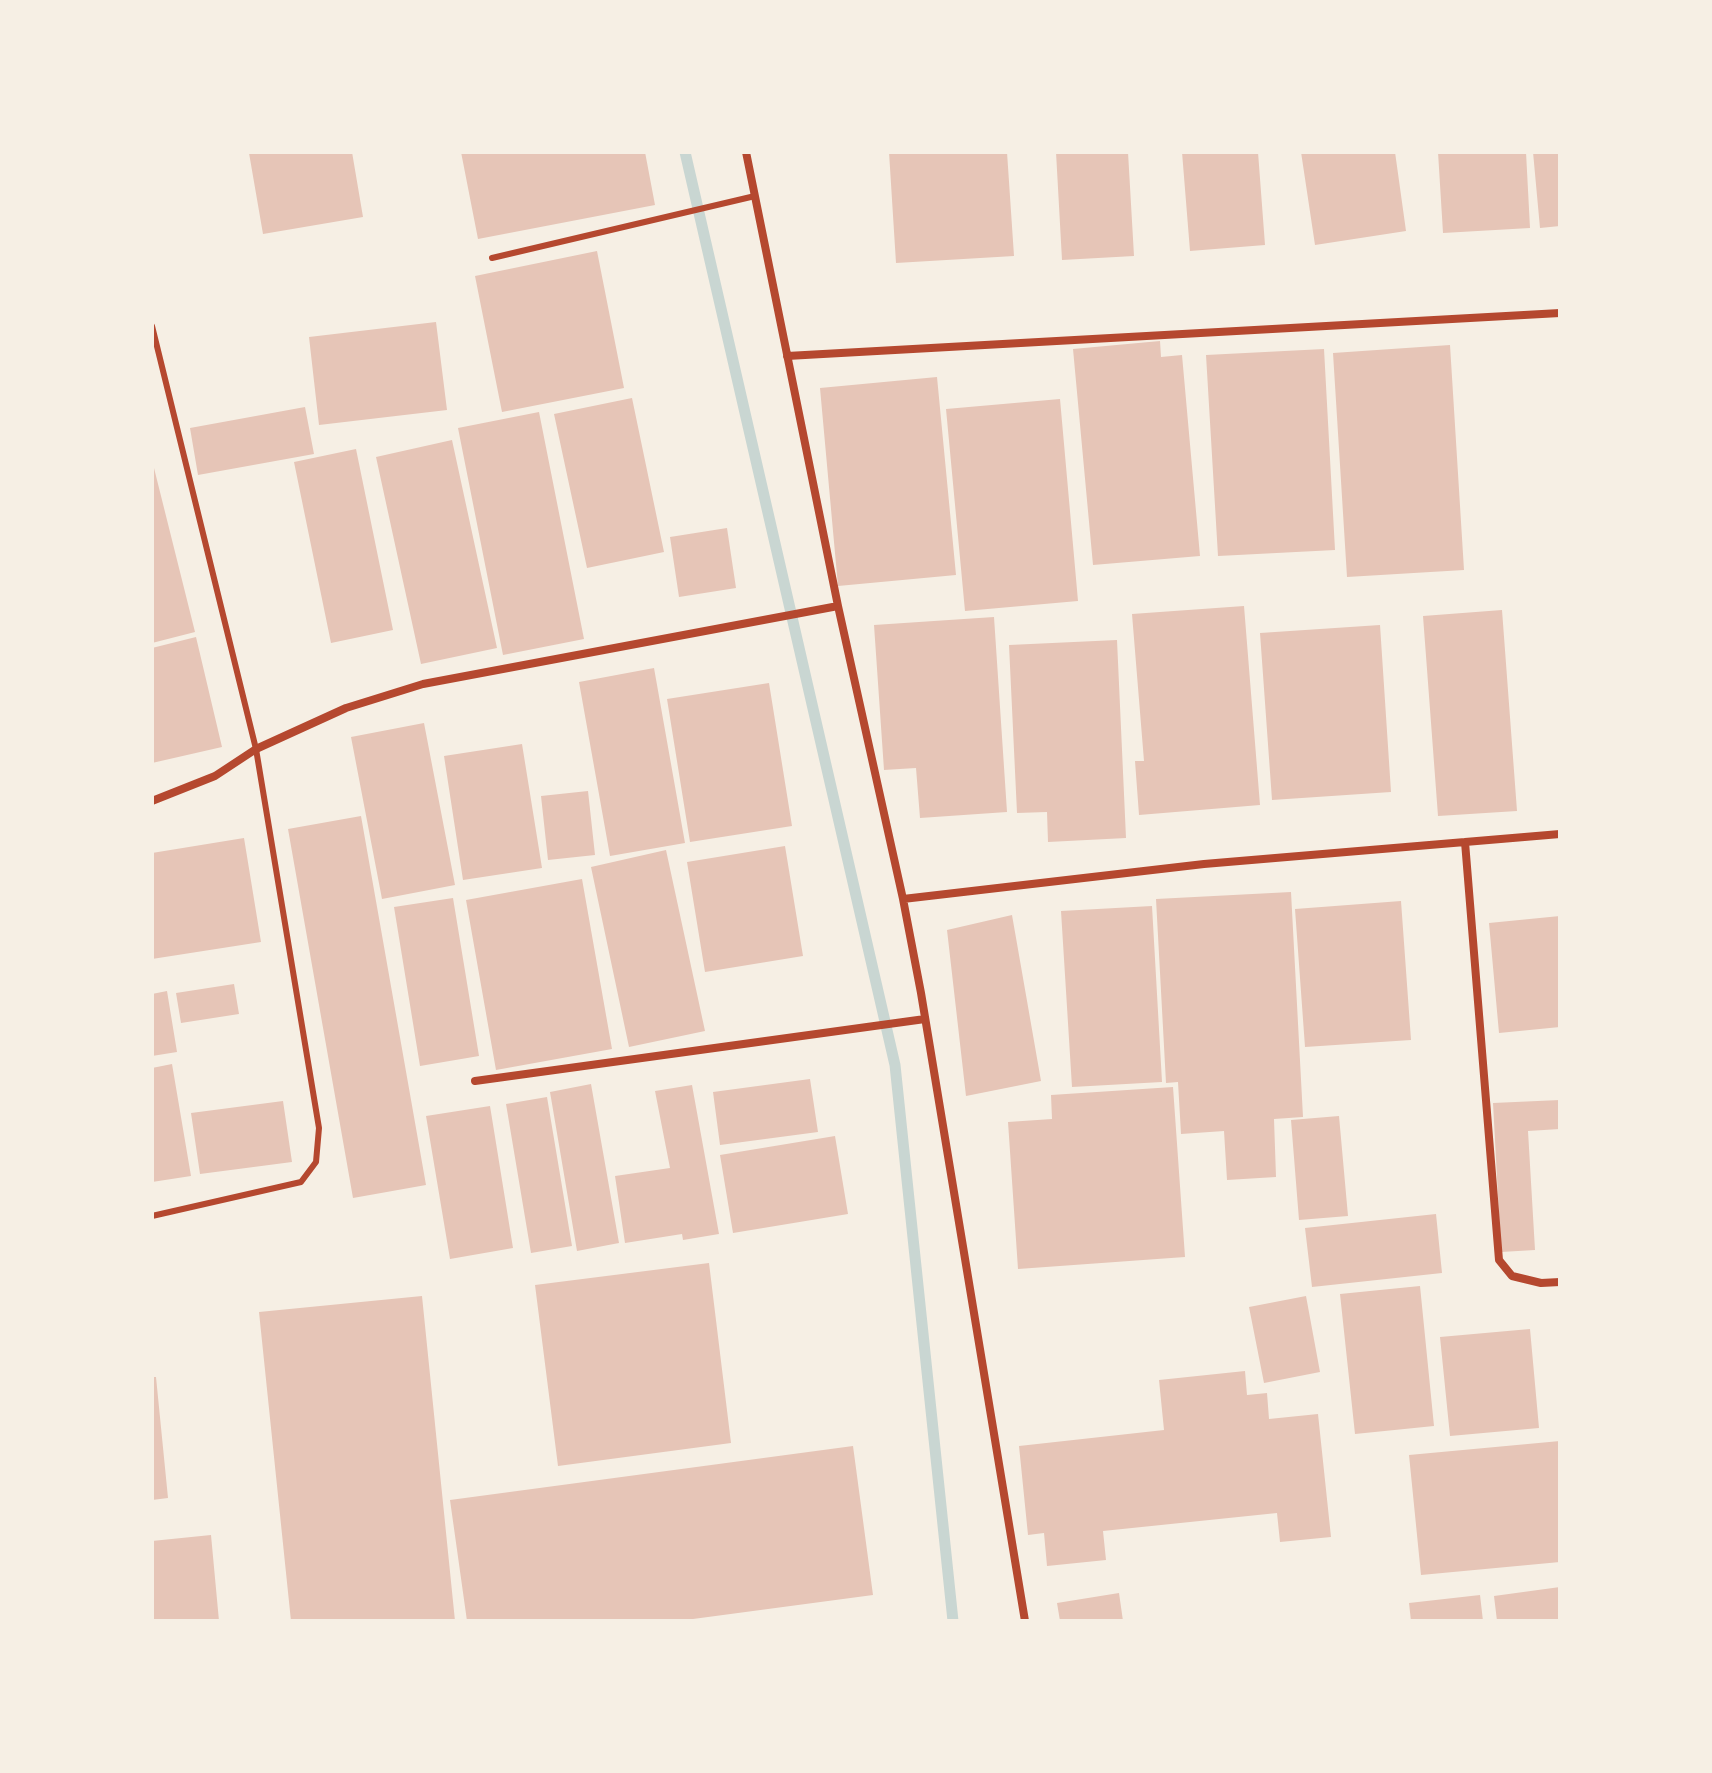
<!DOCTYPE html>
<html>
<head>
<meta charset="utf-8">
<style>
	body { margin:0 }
	#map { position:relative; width:1712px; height:1773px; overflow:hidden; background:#f6efe4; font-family:Bitter,serif }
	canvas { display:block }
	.frame { position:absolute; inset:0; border:154px solid #f6efe4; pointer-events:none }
</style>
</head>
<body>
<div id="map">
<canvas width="1712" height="1773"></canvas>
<div class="frame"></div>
</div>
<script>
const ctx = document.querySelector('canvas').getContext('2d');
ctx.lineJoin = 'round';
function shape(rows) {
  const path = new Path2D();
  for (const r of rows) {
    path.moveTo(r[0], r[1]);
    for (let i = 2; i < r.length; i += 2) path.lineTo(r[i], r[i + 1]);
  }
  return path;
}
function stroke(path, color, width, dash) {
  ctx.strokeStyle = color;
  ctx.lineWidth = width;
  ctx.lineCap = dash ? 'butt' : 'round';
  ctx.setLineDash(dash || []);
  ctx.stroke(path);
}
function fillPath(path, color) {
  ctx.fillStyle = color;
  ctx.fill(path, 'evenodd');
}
const stream = shape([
	[685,152,895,1065,953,1621]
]);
const building = shape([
	[254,152,352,152,363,217,263,234,249,153],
	[461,152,645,152,655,205,478,239],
	[889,152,1007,152,1014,256,896,263],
	[1056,152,1128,152,1134,256,1062,260],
	[1182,152,1258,152,1265,245,1190,251],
	[1301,152,1395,152,1406,231,1315,245],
	[1438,152,1526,152,1530,228,1443,233],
	[1533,152,1560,152,1560,226,1540,228],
	[597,251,624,388,502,412,475,276],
	[436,322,447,410,319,425,309,337],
	[1160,341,1161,357,1182,355,1200,556,1093,565,1073,349],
	[1450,345,1464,570,1347,577,1333,353],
	[1324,349,1335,550,1218,556,1206,355],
	[937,377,956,575,838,586,820,388],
	[632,398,664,552,587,568,554,414],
	[1060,399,1078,601,965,611,946,409],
	[305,407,314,454,198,475,190,428],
	[539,412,584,639,503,655,458,428],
	[452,440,497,648,421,664,376,457],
	[356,449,393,630,331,643,294,462],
	[152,460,195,632,152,643],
	[727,528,736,588,679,597,670,537],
	[1244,606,1260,805,1139,815,1135,761,1144,761,1132,614],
	[1502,610,1517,811,1438,816,1423,616],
	[994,617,1007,812,920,818,916,768,884,770,874,625],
	[1380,625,1391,792,1272,800,1260,633],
	[196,637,222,747,152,763,152,648],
	[1117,640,1126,838,1048,842,1047,812,1017,813,1009,645],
	[654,668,685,843,610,856,579,682],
	[769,683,792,826,690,842,667,699],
	[424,723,455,885,382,899,351,737],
	[522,744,542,868,463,880,444,756],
	[588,791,595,855,548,860,541,796],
	[361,816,426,1185,353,1198,288,829],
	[244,838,261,942,152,959,152,853],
	[785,846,803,956,705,972,687,862],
	[666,850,705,1031,629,1047,591,867],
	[582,879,612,1049,496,1070,466,900],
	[1291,892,1303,1117,1274,1119,1276,1177,1227,1180,1224,1131,1181,1134,1178,1082,1166,1083,1156,899],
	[453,898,479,1056,420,1066,394,907],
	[1401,901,1411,1040,1305,1047,1295,909],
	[1152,906,1162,1082,1072,1087,1061,911],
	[1012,915,1041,1081,966,1096,947,930],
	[1560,916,1560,1027,1499,1033,1489,923],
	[234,984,239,1014,181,1023,176,993],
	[167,991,177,1052,152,1056,152,994],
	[172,1064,191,1176,152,1182,152,1068],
	[810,1079,818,1132,720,1145,713,1092],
	[591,1084,619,1243,577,1251,550,1092],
	[692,1085,719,1234,683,1240,682,1234,625,1243,615,1176,670,1168,655,1091],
	[1173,1087,1185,1257,1018,1269,1008,1122,1052,1119,1051,1095],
	[547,1097,572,1246,531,1253,506,1104],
	[1560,1100,1560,1129,1528,1131,1535,1250,1501,1252,1493,1103],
	[283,1101,292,1162,200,1174,191,1113],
	[490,1106,513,1248,450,1259,426,1116],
	[1339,1116,1348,1216,1299,1220,1291,1120],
	[835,1136,848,1214,733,1233,720,1155],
	[1436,1214,1442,1273,1312,1287,1305,1228],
	[709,1263,731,1443,558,1466,535,1285],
	[1420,1286,1434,1426,1355,1434,1340,1294],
	[422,1296,455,1621,291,1621,259,1312],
	[1306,1296,1320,1372,1264,1383,1249,1307],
	[1530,1329,1539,1428,1450,1436,1440,1337],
	[1245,1371,1247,1395,1267,1393,1269,1419,1318,1414,1331,1537,1280,1542,1277,1513,1103,1531,1106,1560,1047,1566,1044,1533,1028,1535,1019,1446,1164,1430,1159,1380],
	[152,1377,156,1377,168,1498,152,1500],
	[1560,1441,1560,1562,1421,1575,1409,1455],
	[853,1446,873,1595,678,1621,467,1621,450,1500],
	[211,1535,219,1621,152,1621,152,1541],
	[1560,1587,1560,1621,1497,1621,1494,1596],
	[1119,1593,1123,1621,1060,1621,1057,1603],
	[1480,1595,1483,1621,1411,1621,1409,1603]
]);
const service = shape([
	[492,258,755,196],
	[152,326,256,749,319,1128,316,1162,301,1182,152,1216]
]);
const minor = shape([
	[746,152,838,606,903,899,921,993,1025,1621],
	[787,356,1560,313],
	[152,801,215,776,256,749,346,708,423,684,838,606],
	[1465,842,1499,1260,1512,1276,1541,1283,1560,1282],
	[903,899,1204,864,1560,834],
	[475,1081,925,1019]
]);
stroke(stream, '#c9d6d2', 11);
fillPath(building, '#e6c5b7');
stroke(service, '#b5482f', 6);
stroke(minor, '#b5482f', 8);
</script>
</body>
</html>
